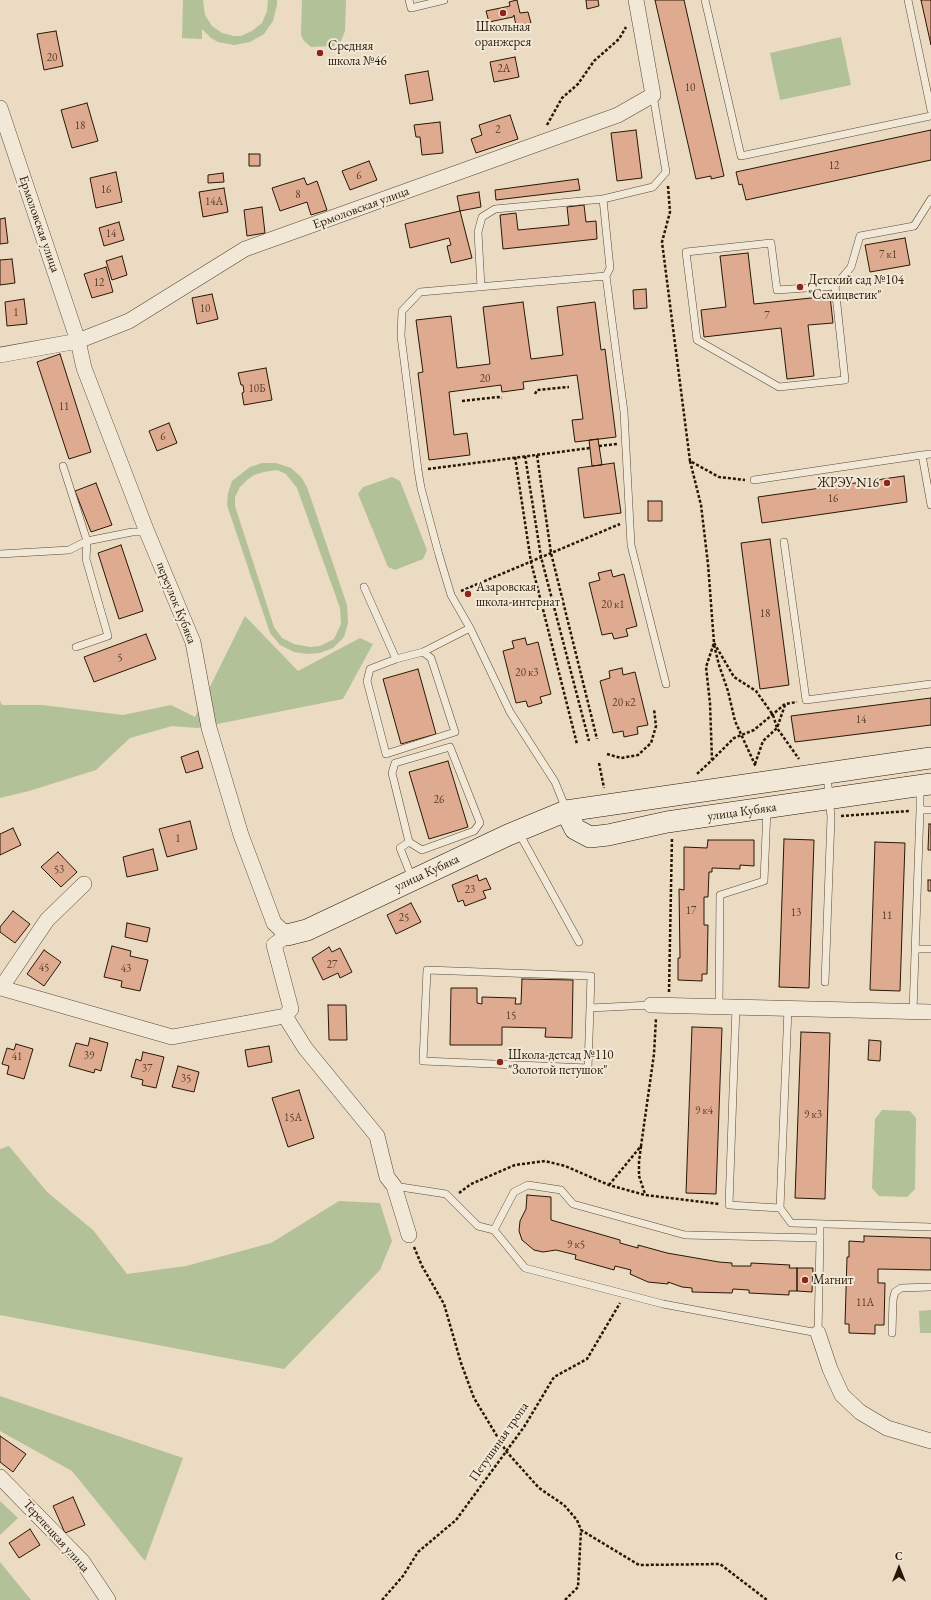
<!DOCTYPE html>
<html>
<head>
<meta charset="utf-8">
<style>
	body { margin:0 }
	#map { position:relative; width:931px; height:1600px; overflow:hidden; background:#ebdbc2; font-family:"EB Garamond",serif }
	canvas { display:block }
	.north { position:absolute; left:879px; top:1548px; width:40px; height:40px; -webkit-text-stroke:3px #f2e8d7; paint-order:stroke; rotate:0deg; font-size:11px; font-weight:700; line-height:16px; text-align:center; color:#281705 }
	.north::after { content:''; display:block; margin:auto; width:14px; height:18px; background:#281705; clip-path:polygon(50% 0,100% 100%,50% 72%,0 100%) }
</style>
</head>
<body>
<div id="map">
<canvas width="931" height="1600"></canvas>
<div class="north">С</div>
</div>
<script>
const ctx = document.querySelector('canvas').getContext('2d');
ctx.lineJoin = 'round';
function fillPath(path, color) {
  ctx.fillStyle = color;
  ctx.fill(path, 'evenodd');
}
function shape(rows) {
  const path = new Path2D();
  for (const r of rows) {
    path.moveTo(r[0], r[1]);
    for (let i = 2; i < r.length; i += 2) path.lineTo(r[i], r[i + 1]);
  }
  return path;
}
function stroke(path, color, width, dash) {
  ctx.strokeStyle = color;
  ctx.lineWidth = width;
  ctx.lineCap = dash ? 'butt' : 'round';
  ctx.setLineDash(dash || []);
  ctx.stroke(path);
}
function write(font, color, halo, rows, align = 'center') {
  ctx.font = font + ' "EB Garamond",serif';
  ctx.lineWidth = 4;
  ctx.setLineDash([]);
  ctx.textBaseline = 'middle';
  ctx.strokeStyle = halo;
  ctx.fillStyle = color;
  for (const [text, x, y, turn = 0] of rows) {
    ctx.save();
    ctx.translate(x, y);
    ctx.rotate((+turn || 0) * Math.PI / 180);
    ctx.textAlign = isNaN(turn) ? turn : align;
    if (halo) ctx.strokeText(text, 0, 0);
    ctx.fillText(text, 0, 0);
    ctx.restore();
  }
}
const green = shape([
	[183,0,203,0,205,15,212,26,222,33,234,36,241,36,252,31,262,23,267,11,268,0,277,0,277,5,273,21,264,34,250,42,234,45,218,42,211,38,202,29,202,39,182,38],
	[302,0,346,0,345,31,341,41,334,46,311,47,304,41,301,35],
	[841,37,851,85,780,100,770,53],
	[262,463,276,463,291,468,301,477,307,487,347,605,348,623,344,637,333,648,320,653,307,654,294,652,280,645,270,633,227,505,228,493,232,481,250,467],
	[277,470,286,474,297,488,340,608,341,624,334,639,320,646,310,647,294,644,282,638,274,627,235,506,235,497,240,487,247,480,254,475,264,472],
	[392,477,400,481,427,550,423,559,395,570,388,567,358,494,363,487],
	[245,616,298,671,360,638,373,644,343,699,197,728,172,726,130,738,96,770,29,791,0,798,0,701,2,705,42,705,123,715,171,705,195,717],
	[882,1110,910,1111,916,1118,915,1189,907,1197,879,1196,872,1188,875,1119],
	[9,1146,47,1192,93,1230,127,1274,186,1266,271,1243,339,1201,380,1203,392,1241,380,1270,284,1369,0,1315,0,1149],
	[931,1310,931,1333,920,1333,919,1311],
	[0,1396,183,1458,145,1561,72,1471,0,1431],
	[0,1501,18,1518,0,1535],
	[0,1562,31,1600,0,1600]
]);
const building = shape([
	[517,0,520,13,528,12,531,23,516,26,514,15,513,17,489,22,486,11,510,6,509,2,517,0],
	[586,0,598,0,599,6,587,9,586,0],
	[655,0,684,0,724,176,711,179,711,176,696,179,655,0],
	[921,0,931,0,931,45,921,0],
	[56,31,63,66,44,70,37,34,56,31],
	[515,57,519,77,494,82,490,62,515,57],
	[428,71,433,100,410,104,405,75,428,71],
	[87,103,98,141,72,148,61,110,87,103],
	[510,115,518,139,476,153,471,139,482,135,479,125,510,115],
	[440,122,443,153,422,155,420,137,416,137,414,125,440,122],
	[636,130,642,178,617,181,611,133,636,130],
	[931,130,931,160,746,200,742,184,739,185,736,172,931,130],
	[249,154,260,154,260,166,249,166,249,154],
	[369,161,377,180,350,190,342,171,369,161],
	[116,172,122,202,96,208,90,178,116,172],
	[223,173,224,182,208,183,208,175,223,173],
	[304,178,307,185,317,181,327,210,311,215,307,202,280,211,272,188,304,178],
	[578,179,580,190,496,200,495,190,578,179],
	[224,188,228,212,203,217,199,192,224,188],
	[479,192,481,207,460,211,457,196,479,192],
	[584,205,586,222,596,221,597,239,503,249,500,215,516,213,518,230,569,225,567,207,584,205],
	[262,207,265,233,247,236,244,210,262,207],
	[460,211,472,258,451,263,447,246,451,245,449,238,410,248,405,224,460,211],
	[5,218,8,243,0,244,0,219,5,218],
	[119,222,124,240,104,246,99,228,119,222],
	[905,238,910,265,870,272,865,245,905,238],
	[748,253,754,304,830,296,833,323,808,325,814,376,787,379,781,328,704,337,701,310,726,307,720,256,748,253],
	[122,256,127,275,112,280,106,261,122,256],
	[12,259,15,283,0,285,0,260,12,259],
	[106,267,113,292,92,298,84,274,106,267],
	[646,289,647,308,634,309,633,290,646,289],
	[212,294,218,319,197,324,192,298,212,294],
	[24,299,27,324,7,326,5,302,24,299],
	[523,302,531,359,563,355,557,307,595,302,601,350,605,349,616,437,575,442,572,420,583,419,577,375,523,382,524,389,502,392,501,385,449,392,454,435,467,433,470,455,429,460,418,373,423,372,416,320,451,316,457,368,490,364,483,307,523,302],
	[60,354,91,452,69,459,37,362,60,354],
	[266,368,272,400,244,405,242,393,244,392,243,385,241,385,238,373,266,368],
	[169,423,177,443,157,451,149,431,169,423],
	[598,439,602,465,592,466,589,440,598,439],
	[614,463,621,513,584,518,578,468,614,463],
	[904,476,907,502,762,523,758,497,904,476],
	[96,483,112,525,91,532,75,491,96,483],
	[648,501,662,501,662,521,648,521,648,501],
	[770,539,789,685,760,689,741,543,770,539],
	[121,545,143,611,119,619,98,553,121,545],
	[611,570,613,577,624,574,637,626,626,629,628,636,614,639,612,633,602,635,589,583,600,580,598,573,611,570],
	[146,634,156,659,94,682,84,657,146,634],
	[525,638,527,645,538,642,551,694,540,697,542,703,528,707,526,701,516,703,503,651,514,648,512,641,525,638],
	[622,668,623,675,635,672,648,725,637,727,638,734,624,737,623,731,613,733,600,681,610,678,609,671,622,668],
	[418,669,436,734,401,744,383,679,418,669],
	[931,698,931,725,795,742,791,716,931,698],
	[198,751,203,768,186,773,181,757,198,751],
	[448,761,468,827,429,839,409,772,448,761],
	[190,821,197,849,167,857,159,829,190,821],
	[929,824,931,824,931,850,928,850,929,824],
	[13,828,21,845,0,855,0,834,13,828],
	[784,839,814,840,809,988,779,987,784,839],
	[708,840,754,840,754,866,740,865,740,869,712,868,712,872,709,872,708,897,704,897,704,925,708,925,707,974,702,974,702,981,678,980,678,958,680,958,679,889,684,890,684,847,707,848,708,840],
	[875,842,905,843,900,991,870,990,875,842],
	[153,849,158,870,127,877,123,857,153,849],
	[58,852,77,872,61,887,41,867,58,852],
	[477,875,479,881,486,878,491,889,483,891,486,898,465,906,463,900,458,902,452,885,477,875],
	[928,880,931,880,931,891,928,891,928,880],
	[411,903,421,922,396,934,387,915,411,903],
	[13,911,30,924,15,943,0,932,0,927,13,911],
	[127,923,150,928,147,942,125,937,127,923],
	[112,946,131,951,130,956,148,960,140,991,121,987,122,981,104,977,112,946],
	[329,947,332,952,340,948,352,972,340,978,338,973,323,980,312,958,329,947],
	[44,950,61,962,44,986,27,974,44,950],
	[522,979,573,980,572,1038,545,1037,546,1028,502,1027,502,1045,450,1045,451,988,477,988,477,1003,482,1004,482,997,516,998,515,1004,521,1004,522,979],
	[328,1005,346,1005,347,1040,329,1040,328,1005],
	[692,1027,722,1028,716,1194,686,1193,692,1027],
	[801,1032,830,1033,825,1199,795,1198,801,1032],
	[90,1038,108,1043,101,1071,95,1069,94,1073,69,1066,76,1043,88,1046,90,1038],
	[869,1040,881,1041,880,1061,868,1060,869,1040],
	[16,1044,33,1049,24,1079,7,1074,9,1066,2,1064,7,1048,14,1050,16,1044],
	[269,1046,272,1062,248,1067,245,1050,269,1046],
	[143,1052,164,1057,156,1088,142,1085,143,1080,131,1077,136,1059,141,1061,143,1052],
	[178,1066,199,1072,194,1092,172,1087,178,1066],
	[299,1090,314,1138,288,1147,272,1098,299,1090],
	[527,1195,551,1197,551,1220,620,1240,620,1243,638,1248,638,1245,667,1253,719,1262,732,1263,732,1266,751,1266,751,1263,790,1265,789,1268,797,1268,797,1291,789,1291,789,1295,749,1293,749,1290,733,1289,732,1293,692,1292,692,1288,682,1287,668,1282,668,1284,648,1282,630,1274,631,1270,615,1266,614,1270,575,1259,576,1255,556,1250,543,1252,534,1250,522,1240,519,1231,520,1221,526,1209,527,1195],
	[864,1236,931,1238,931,1270,878,1269,878,1283,885,1283,884,1325,875,1325,875,1334,849,1333,849,1324,845,1324,847,1257,849,1257,849,1241,864,1242,864,1236],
	[797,1268,813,1268,812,1292,797,1291,797,1268],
	[0,1436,26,1454,13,1472,0,1462,0,1436],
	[73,1497,85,1525,65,1533,53,1506,73,1497],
	[30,1529,40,1545,19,1558,9,1543,30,1529]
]);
const path = shape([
	[547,125,562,98,578,84,594,61,619,39,626,27],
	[668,186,670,212,662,242,690,461,719,477,745,480],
	[535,394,537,390,569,387],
	[462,401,498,397,502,398],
	[599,446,617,444],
	[537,455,551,553,597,739],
	[525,456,541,557,589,741],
	[515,457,531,562,577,744],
	[690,461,701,505,708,564,714,643,706,667,710,703,712,760,697,774],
	[428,469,590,448],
	[461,591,620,524],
	[714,643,734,677,756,691,773,715,777,728,799,759],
	[714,645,719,665,728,691,735,721,756,767],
	[607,754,621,758,638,755,651,743,656,726,654,709],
	[712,760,734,738,754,730,785,704,797,702],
	[599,763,604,788],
	[755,764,763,741,777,728,785,705],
	[841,816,909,811],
	[669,992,672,837],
	[641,1146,639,1162,639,1176,645,1194],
	[609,1185,641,1146,654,1054,656,1018],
	[459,1193,471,1184,515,1165,545,1161,565,1166,609,1185,645,1195,719,1204],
	[414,1247,422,1266,444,1304,461,1363,474,1398,506,1451,539,1488,564,1505,577,1520,581,1530],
	[382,1600,403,1576,418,1552,456,1520,524,1427,554,1377,587,1359,620,1303],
	[565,1600,578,1587,581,1530,639,1565,720,1564,767,1600]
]);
const lane = shape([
	[409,0,411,8,444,0],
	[705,0,741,156,931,116],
	[908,0,931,110],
	[606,276,610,268,603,199,653,187,666,172,653,95],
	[835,286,845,380,779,387,697,340,686,252,771,243,777,290,835,286,851,267,860,236,914,226,931,199],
	[481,287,478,232,482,217,495,209,603,199],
	[922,455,931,454],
	[63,466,87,541,86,559,108,636,76,647],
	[754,480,922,455,931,505],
	[784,542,806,700,931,684],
	[0,554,69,550,87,541,132,532,147,532],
	[364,587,396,659,423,652,470,628],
	[396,659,370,669,367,681,386,754,455,732,431,658,423,652],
	[450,747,480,823,474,831,422,850,409,842,392,773,395,763,450,747],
	[566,809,555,782,510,712,470,628,451,595,439,555,421,488,418,470,401,336,402,311,420,292,606,276,624,412,631,545,666,684],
	[920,810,920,788],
	[519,833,579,942],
	[409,842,400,848,412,878],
	[916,949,931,949],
	[427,970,591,976,588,1068,423,1061,427,970],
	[825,982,831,817,827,775],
	[719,1006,720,895,764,881,767,809],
	[736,1006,729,1205,780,1208],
	[590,1008,651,1005],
	[788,1008,780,1208,791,1223,931,1227],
	[913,1011,920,810,931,810],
	[394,1186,446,1194,478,1226,494,1230],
	[820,1229,820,1238,685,1235,573,1204,561,1190,528,1185,514,1192,494,1230,525,1268,663,1304,818,1333,820,1238],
	[892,1333,893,1300,895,1292,901,1288,931,1287]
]);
const street = shape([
	[0,108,78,341,129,321,245,249,618,115,653,95,636,0],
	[0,355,78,341,84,368,147,532,193,642,209,728,241,835,274,923,287,935,274,945,291,1009,285,1016,305,1048,377,1136,387,1177,394,1186,409,1235],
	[84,884,47,920,1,988,172,1037,285,1016],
	[651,1005,931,1012],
	[818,1333,830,1369,842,1395,860,1412,887,1428,931,1441],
	[0,1477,82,1561,108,1600]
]);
const secondary = shape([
	[566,811,575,829,590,837,608,835,667,822,931,784],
	[287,935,307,930,508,835,566,811,931,758]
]);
const markers = [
	[503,13,4,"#8f2418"],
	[320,53,4,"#8f2418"],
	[800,287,4,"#8f2418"],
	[887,483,4,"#8f2418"],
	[468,594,4,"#8f2418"],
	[500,1062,4,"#8f2418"],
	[805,1280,4,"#8f2418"]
];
const numberNames = [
	["20",52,58],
	["2А",504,69],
	["10",690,88],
	["18",80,126],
	["2",498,130],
	["12",834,166],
	["6",359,176],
	["16",106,190],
	["8",298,195],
	["14А",214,202],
	["14",111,234],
	["7 к1",888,255],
	["12",99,283],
	["10",205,309],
	["1",16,313],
	["7",767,316],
	["20",485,379],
	["10Б",257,389],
	["11",64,407],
	["6",163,437],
	["16",833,499],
	["20 к1",613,605],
	["18",765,614],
	["5",120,658],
	["20 к3",527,673],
	["20 к2",624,703],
	["14",861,720],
	["26",439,800],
	["1",178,839],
	["53",59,870],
	["23",470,890],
	["17",691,911],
	["13",796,913],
	["11",887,916],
	["25",404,918],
	["27",332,965],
	["45",44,968],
	["43",126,969],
	["15",511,1016],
	["39",89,1056],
	["41",17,1057],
	["37",147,1069],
	["35",186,1079],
	["9 к4",704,1111],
	["9 к3",813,1115],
	["15А",293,1118],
	["9 к5",576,1245],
	["11А",865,1303]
];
const poiNames = [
	["Школьная",503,27,"center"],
	["оранжерея",503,42,"center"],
	["Средняя",328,46],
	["школа №46",328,61],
	["Детский сад №104",808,280],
	["\"Семицветик\"",808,295],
	["ЖРЭУ N16",879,483,"right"],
	["Азаровская",476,587],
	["школа-интернат",476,602],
	["Школа-детсад №110",508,1055],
	["\"Золотой петушок\"",508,1070],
	["Магнит",813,1280]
];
const streetNames = [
	["Ермоловская улица",361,208,-20],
	["Ермоловская улица",39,224,71],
	["переулок Кубяка",176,603,68],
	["улица Кубяка",742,812,-8],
	["улица Кубяка",427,873,-25],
	["Петушиная тропа",499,1442,-55],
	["Терепецкая улица",56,1536,48]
];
fillPath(green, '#b2c197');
fillPath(building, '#dfab90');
stroke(building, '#281705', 1);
stroke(lane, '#594834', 8);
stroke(street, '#594834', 16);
stroke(secondary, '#281705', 22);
stroke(path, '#281705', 2.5, [3, 2]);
stroke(lane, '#f2e8d7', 7);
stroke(street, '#f2e8d7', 15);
stroke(secondary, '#f2e8d7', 21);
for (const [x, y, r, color] of markers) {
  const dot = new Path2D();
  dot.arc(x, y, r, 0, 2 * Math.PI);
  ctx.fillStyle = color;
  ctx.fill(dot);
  stroke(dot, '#f2e8d7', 1.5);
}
write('11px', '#563c28', null, numberNames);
write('13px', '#281705', '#f2e8d7', poiNames, 'left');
write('13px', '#281705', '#f2e8d7', streetNames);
</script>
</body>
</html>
